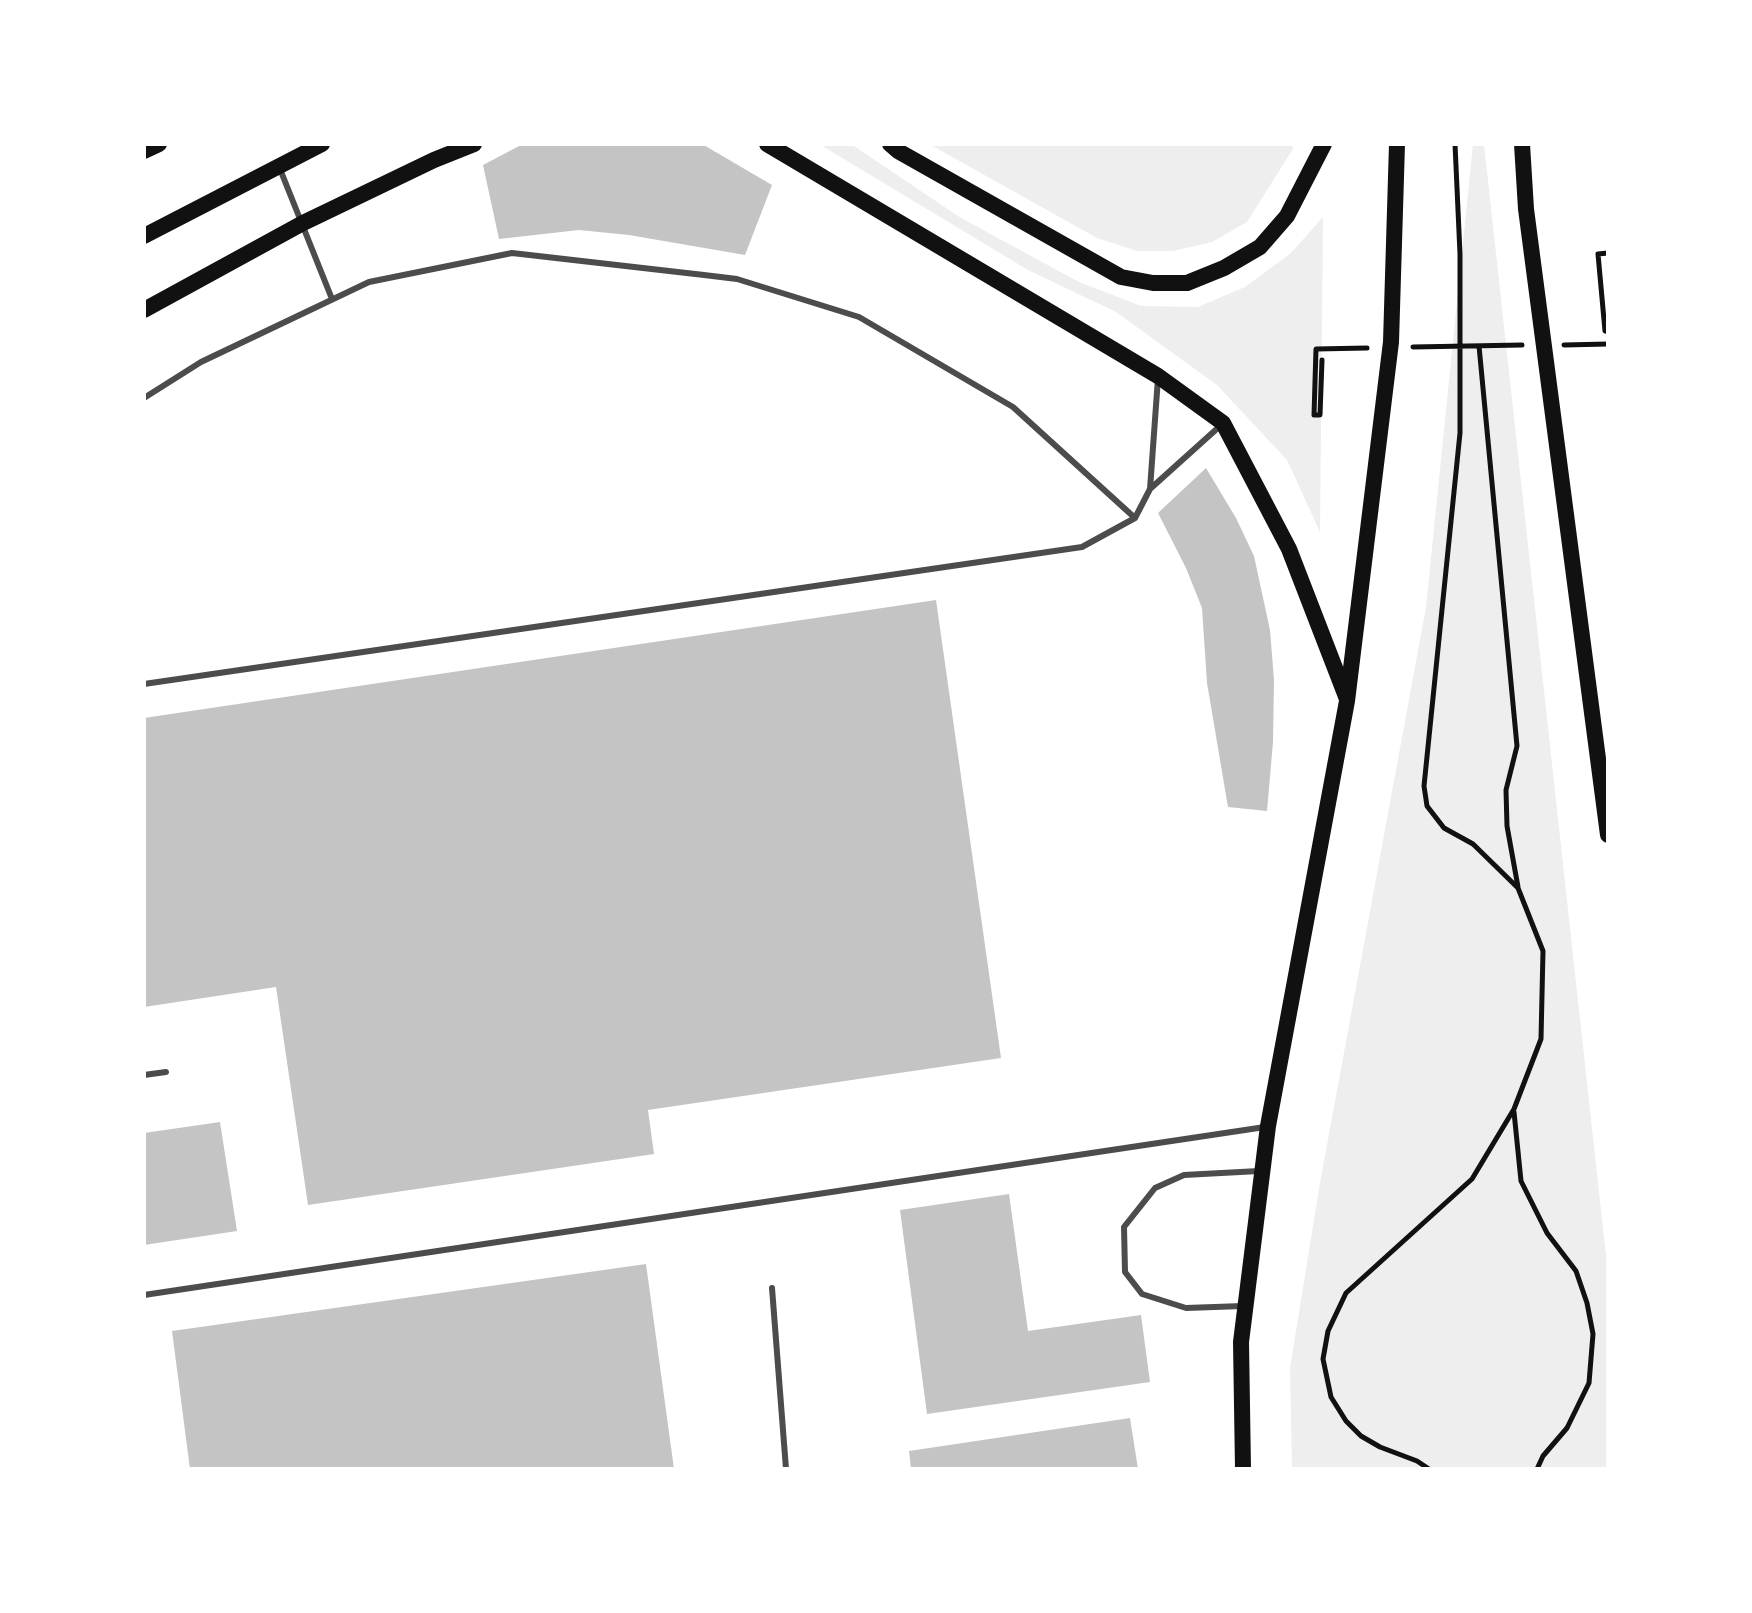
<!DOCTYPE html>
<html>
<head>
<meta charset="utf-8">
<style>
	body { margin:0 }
	#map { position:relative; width:1752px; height:1613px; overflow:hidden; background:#fff; font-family:"Titillium Web",sans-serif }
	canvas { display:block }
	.frame { position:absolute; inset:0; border:146px solid #fff; pointer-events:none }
</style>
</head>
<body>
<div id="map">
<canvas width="1752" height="1613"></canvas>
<div class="frame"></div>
</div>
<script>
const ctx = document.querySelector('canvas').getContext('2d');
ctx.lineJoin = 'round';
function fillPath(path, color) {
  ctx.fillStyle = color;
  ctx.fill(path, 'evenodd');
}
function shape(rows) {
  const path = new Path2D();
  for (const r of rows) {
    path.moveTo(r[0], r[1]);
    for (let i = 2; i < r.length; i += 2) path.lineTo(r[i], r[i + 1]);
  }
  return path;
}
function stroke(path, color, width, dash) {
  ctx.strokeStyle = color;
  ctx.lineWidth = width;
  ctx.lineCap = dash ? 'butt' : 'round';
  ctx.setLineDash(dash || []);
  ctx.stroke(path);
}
const green = shape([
	[819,144,851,144,961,218,1079,282,1141,306,1198,307,1245,287,1291,253,1323,217,1320,532,1287,460,1217,385,1116,312,1028,270],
	[929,144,1293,144,1293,149,1247,222,1212,242,1173,251,1137,251,1097,238],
	[1473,144,1484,144,1608,1274,1608,1469,1292,1469,1290,1368,1320,1183,1426,607]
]);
const building = shape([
	[523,144,702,144,772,185,745,255,629,235,579,230,499,239,483,165],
	[1206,468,1236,518,1254,556,1270,630,1274,680,1273,742,1267,811,1228,807,1207,683,1202,608,1186,568,1158,513],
	[936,600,1001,1058,648,1110,654,1154,308,1205,276,987,144,1007,144,718],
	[220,1122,237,1231,144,1245,144,1133],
	[1009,1194,1028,1331,1141,1315,1150,1382,927,1414,900,1210],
	[646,1264,674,1469,190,1469,172,1331],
	[1130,1418,1138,1469,911,1469,909,1451]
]);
const path = shape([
	[1608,253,1598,254,1605,331,1608,332],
	[1564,345,1608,344],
	[1479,346,1517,746,1506,790,1507,826,1518,887],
	[1413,347,1522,345],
	[1322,360,1320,415,1314,415,1316,349,1367,348],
	[1514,1112,1521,1181,1547,1233,1576,1271,1587,1303,1593,1334,1589,1383,1567,1428,1543,1456,1537,1469],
	[1429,1469,1417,1461,1380,1447,1361,1436,1346,1421,1331,1397,1323,1359,1328,1331,1346,1293,1472,1179,1514,1109,1541,1039,1543,951,1518,888,1473,844,1444,828,1427,806,1424,786,1460,433,1460,254,1455,144]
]);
const service = shape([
	[280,169,332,299],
	[144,398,201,362,369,282,512,253,704,275,737,279,859,317,1013,407,1135,518],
	[1150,489,1220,426],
	[144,684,1082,547,1135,518,1150,489,1158,378],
	[144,1075,166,1072],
	[772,1288,786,1469],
	[144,1295,1265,1127],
	[1243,1306,1186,1308,1142,1294,1125,1272,1124,1227,1155,1188,1184,1175,1259,1171]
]);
const secondary = shape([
	[767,144,1158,376,1223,423,1289,549,1347,699],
	[890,144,898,151,1121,277,1153,283,1187,283,1224,268,1260,247,1287,216,1324,144],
	[1522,144,1526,209,1608,835],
	[144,151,159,144],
	[144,236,322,144],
	[144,310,303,223,434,160,474,144],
	[1243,1469,1241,1342,1268,1126,1347,701,1391,342,1397,144]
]);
fillPath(green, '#eee');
fillPath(building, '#c4c4c4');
stroke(path, '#111', 5);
stroke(service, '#4c4c4c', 6);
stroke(secondary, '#111', 16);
</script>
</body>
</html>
